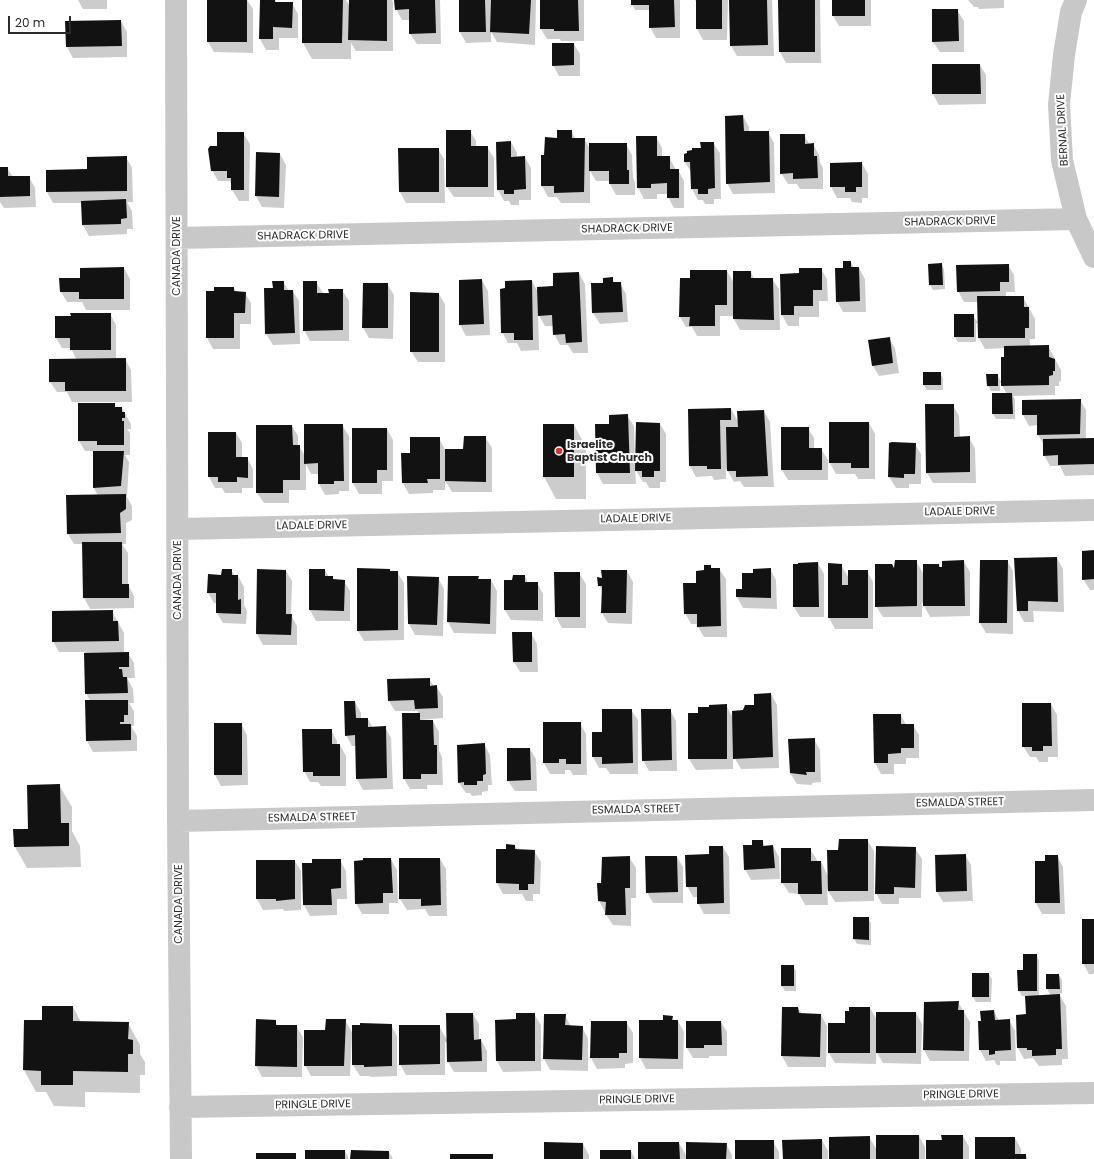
<!DOCTYPE html>
<html>
<head>
<meta charset="utf-8">
<style>
	body { margin:0 }
	#map { position:relative; width:1094px; height:1159px; overflow:hidden; background:#fff; font-family:Poppins,sans-serif }
	canvas { display:block }
	.scale { position:absolute; left:8px; top:16px; width:63px; height:18px; box-sizing:border-box; border:2px solid #2b2b2b; border-top:0; padding-left:5px; font-size:12px; line-height:14px; white-space:nowrap; color:#2b2b2b; -webkit-text-stroke:3px #fff; paint-order:stroke }
</style>
</head>
<body>
<div id="map">
<canvas width="1094" height="1159"></canvas>
<div class="scale">20 m</div>
</div>
<script>
const ctx = document.querySelector('canvas').getContext('2d');
ctx.lineJoin = 'round';
function fillPath(path, color) {
  ctx.fillStyle = color;
  ctx.fill(path, 'evenodd');
}
function shape(rows) {
  const path = new Path2D();
  for (const r of rows) {
    path.moveTo(r[0], r[1]);
    for (let i = 2; i < r.length; i += 2) path.lineTo(r[i], r[i + 1]);
  }
  return path;
}
function stroke(path, color, width, dash) {
  ctx.strokeStyle = color;
  ctx.lineWidth = width;
  ctx.lineCap = dash ? 'butt' : 'round';
  ctx.setLineDash(dash || []);
  ctx.stroke(path);
}
function write(font, color, halo, rows, align = 'center') {
  ctx.font = font + ' Poppins,sans-serif';
  ctx.lineWidth = 4;
  ctx.setLineDash([]);
  ctx.textBaseline = 'middle';
  ctx.strokeStyle = halo;
  ctx.fillStyle = color;
  for (const [text, x, y, turn = 0] of rows) {
    ctx.save();
    ctx.translate(x, y);
    ctx.rotate((+turn || 0) * Math.PI / 180);
    ctx.textAlign = isNaN(turn) ? turn : align;
    if (halo) ctx.strokeText(text, 0, 0);
    ctx.fillText(text, 0, 0);
    ctx.restore();
  }
}
const shadow = shape([
	[78,0,107,0,107,9,83,9],
	[208,0,247,0,253,9,253,53,214,52,208,42],
	[261,0,275,0,277,3,292,3,298,14,298,38,279,38,279,50,266,50,260,39],
	[303,0,346,0,350,7,350,0,392,0,393,2,393,51,356,51,351,43,351,59,312,59,303,43],
	[395,0,440,0,441,44,417,44,410,34,410,20,402,20,396,9],
	[460,0,536,0,535,45,497,42,491,32,491,42,466,43,460,32],
	[541,0,584,0,584,41,561,41,560,39,547,39,541,29],
	[632,0,680,0,680,38,656,38,650,27,650,10,635,10,632,4],
	[695,0,728,0,727,40,703,40,697,29,697,3],
	[730,0,772,0,774,56,737,56,731,46],
	[779,0,820,0,821,63,786,63,780,52],
	[833,0,871,0,871,26,839,26,833,16],
	[968,0,1004,0,1004,8,979,9,978,7,974,7],
	[957,10,964,21,964,52,940,52,933,42],
	[121,21,127,32,127,57,73,58,67,47],
	[574,44,580,54,580,76,559,76,553,65],
	[933,65,980,65,986,75,986,104,939,105,933,94],
	[743,116,749,127,749,132,768,132,774,143,775,193,733,194,727,183],
	[470,131,476,141,476,147,487,147,494,158,494,197,454,197,447,187],
	[571,131,576,139,584,139,590,149,626,144,632,155,633,178,635,182,635,195,616,195,610,184,610,181,596,181,590,171,590,203,561,203,557,197,548,197,542,186,545,156,558,139],
	[243,133,250,144,249,201,239,201,232,190,232,185,230,181,218,181,212,170,218,147],
	[804,135,810,145,813,144,819,155,820,162,823,168,823,189,800,189,797,184,788,184,781,173],
	[637,137,656,137,662,148,662,157,669,157,676,170,678,170,684,181,684,208,674,208,668,197,668,194,657,194,657,199,644,199,638,188],
	[511,142,517,153,517,157,525,157,531,168,531,200,519,200,519,205,511,205,509,201,504,201,498,190],
	[713,143,720,153,721,199,714,199,714,204,705,204,703,200,698,200,692,189,691,172,685,162,702,149],
	[399,149,438,149,444,159,445,203,406,203,400,192],
	[257,153,280,154,286,165,284,208,262,207,256,196],
	[126,157,132,168,133,202,127,202,132,211,133,229,127,229,127,234,89,236,83,225,82,203,53,203,47,192,47,171,88,170],
	[862,163,868,174,868,198,862,198,862,203,852,202,850,198,837,198,831,187,831,164],
	[0,168,7,168,13,177,29,177,35,188,36,207,4,208,0,202],
	[851,262,854,268,859,268,865,279,866,312,843,312,837,301,844,269],
	[941,264,944,269,945,289,933,290,930,285],
	[1008,265,1014,275,1015,292,1006,292,1006,297,1023,297,1035,319,1035,339,1030,339,1030,346,1048,346,1061,370,1061,381,1059,382,1059,386,1055,386,1055,395,1013,396,1015,399,1015,419,996,419,993,414,1007,394,1000,382,1000,391,991,391,988,386,997,375,1002,383,1005,348,985,349,979,338,978,302,964,302,958,291],
	[124,268,130,279,130,310,86,310,82,302,67,302,61,292,81,279],
	[821,269,827,279,828,301,819,301,819,317,799,317,799,326,788,326,782,315,781,275,800,274],
	[727,271,734,283,751,272,754,279,772,279,779,289,780,330,740,330,734,319,734,316,720,316,720,336,697,336,692,327,686,327,680,317,691,279],
	[579,273,585,284,588,353,573,353,568,345,560,345,554,334,554,326,545,326,538,314,539,350,521,351,517,343,508,343,502,332,532,281,538,292,555,287],
	[612,279,615,283,620,283,626,294,628,322,600,324,593,313,592,284,604,284],
	[482,280,488,291,490,335,466,336,460,325,460,281],
	[283,282,289,291,293,291,299,301,300,344,273,345,266,334,265,289,274,289],
	[316,282,323,293,330,294,342,290,349,301,349,341,310,341,304,330],
	[387,284,394,295,393,339,369,338,363,328],
	[234,288,236,292,245,293,251,303,251,324,240,324,240,349,213,349,207,338],
	[439,294,445,304,445,362,418,362,411,351],
	[110,314,116,325,116,359,125,359,131,370,132,402,72,402,67,392,57,392,50,382,76,359,71,348,62,348,56,338,72,317],
	[973,315,978,323,976,323,976,342,958,342,955,337],
	[889,338,895,348,899,373,879,376,873,366],
	[940,373,943,378,943,390,927,390,924,385],
	[1080,400,1086,410,1086,439,1094,439,1094,475,1065,476,1060,466,1050,466,1044,455,1044,445,1038,435,1038,425,1029,426,1023,415],
	[114,404,116,408,122,408,131,424,131,429,127,429,130,433,130,455,125,455,129,462,127,497,132,506,132,520,126,523,126,544,122,544,128,553,128,585,134,596,134,608,90,609,84,598,83,544,74,544,68,534,98,496,94,488,94,451,85,451,79,441],
	[953,405,959,416,960,438,969,438,975,448,976,483,933,483,927,473],
	[731,409,739,423,764,411,770,422,774,487,744,487,740,481,734,482,726,468,726,479,714,480,712,476,696,477,690,466,689,410],
	[627,415,634,426,635,460,636,460,660,424,666,434,666,482,660,482,660,488,649,488,646,482,643,482,635,469,636,484,603,484,597,473,596,425,610,425],
	[869,423,875,434,875,479,858,479,855,474,836,474,830,463],
	[342,425,349,436,349,491,339,491,339,494,325,495,319,484,319,474,311,474,306,464,306,490,289,490,289,503,264,503,257,493,292,426,298,436,298,446,299,446,305,456],
	[544,425,574,425,586,447,586,499,556,499,544,477],
	[808,428,814,438,814,449,821,449,828,460,828,480,788,480,782,470],
	[353,429,387,429,393,440,393,481,382,481,382,494,359,494,353,483],
	[209,433,236,433,242,443,242,458,247,458,253,469,253,488,242,488,242,493,225,493,222,488,215,488,209,477],
	[485,437,492,448,492,492,452,492,445,480,445,490,433,490,433,493,409,494,403,483,411,454,439,438,445,450,464,450],
	[890,444,915,444,921,454,921,484,909,484,909,488,896,488,889,477],
	[1094,551,1094,590,1090,590,1083,579],
	[1057,558,1063,569,1064,612,1033,611,1034,622,1024,622,1018,611,1015,559],
	[916,561,924,575,939,565,941,568,964,562,970,572,970,616,930,617,922,602,922,617,883,617,876,606,894,570],
	[1007,561,1013,571,1013,634,986,633,980,623],
	[818,563,824,574,824,617,800,617,794,607],
	[841,565,849,578,867,571,873,582,873,629,835,629,829,618],
	[711,566,712,569,719,569,726,579,727,637,704,637,698,627,698,624,691,624,685,613,697,584,705,571],
	[770,569,776,580,777,609,743,608,737,597,737,590,743,590,754,574],
	[231,570,235,576,238,576,244,587,244,605,247,611,246,624,223,623,217,613,217,603,214,603,208,593,222,576],
	[258,570,286,571,292,581,291,615,297,626,297,645,263,645,257,634],
	[325,570,329,577,332,577,334,580,344,581,350,591,350,621,316,621,310,610],
	[390,570,391,572,397,572,404,583,404,640,364,641,358,631],
	[627,571,633,582,632,624,608,623,602,613,603,592,599,585,603,579],
	[555,573,579,573,586,584,586,628,562,628,556,617],
	[525,576,528,583,537,583,543,594,543,621,511,620,505,610,513,581],
	[408,577,438,578,444,589,443,636,415,635,409,624],
	[478,577,480,580,491,580,497,591,496,634,454,633,448,622],
	[112,611,124,633,124,653,128,653,134,663,135,678,127,678,133,689,134,703,129,703,134,711,134,726,131,726,137,736,137,751,93,752,87,741,90,701,86,693,85,652,59,652,53,641],
	[531,633,537,644,538,672,520,672,514,662],
	[429,679,434,686,436,686,443,697,443,718,419,720,419,721,433,721,439,732,439,751,442,757,443,785,427,785,427,789,410,789,404,779,419,714,417,711,395,711,389,701],
	[771,694,777,705,779,768,741,769,733,755,733,769,696,770,689,759,726,705,733,718,755,706],
	[355,702,361,713,361,719,368,719,373,728,385,727,391,738,393,789,363,790,357,779,356,746,352,746,346,735],
	[1051,704,1057,715,1058,757,1048,757,1048,762,1039,762,1036,757,1030,757,1023,746],
	[631,710,638,720,638,774,610,774,606,768,599,768,593,757,593,733,603,733],
	[670,710,676,721,677,771,649,771,643,760],
	[874,715,901,715,906,725,913,725,919,735,919,758,906,758,906,764,894,764,894,774,881,774,875,763],
	[580,723,586,734,587,775,573,775,570,770,565,770,565,774,550,774,544,763],
	[241,724,247,735,248,785,221,786,215,775],
	[331,730,337,741,337,745,340,745,346,756,346,786,321,786,318,782,310,782,304,771],
	[814,739,820,750,821,782,812,783,812,785,797,784,790,773],
	[484,744,490,755,492,785,488,785,488,791,482,792,482,795,472,796,470,793,466,793,459,783],
	[530,749,536,759,537,791,515,791,508,781],
	[59,785,72,807,72,831,80,846,81,867,27,868,15,847,29,830],
	[867,840,874,851,874,901,835,902,827,889,828,905,805,905,799,894,789,893,782,882,810,849,817,860,817,862,821,862,828,876,839,851],
	[762,841,765,846,773,846,779,857,780,879,751,880,745,869],
	[515,846,518,850,534,851,541,862,540,894,533,894,533,901,526,901,522,894,503,894,497,883,497,850,507,850],
	[723,847,729,857,730,914,704,914,698,903,698,897,693,897,687,886,710,855],
	[915,848,922,859,921,898,899,898,899,904,882,904,876,893],
	[965,855,971,865,973,901,943,902,937,892],
	[1057,856,1063,867,1065,914,1042,914,1036,903,1046,862],
	[629,857,636,868,636,898,631,898,631,926,613,925,606,915,606,912,605,912,599,901,598,884,602,884],
	[677,857,683,867,683,903,653,903,647,892],
	[391,859,397,870,398,903,389,903,389,914,362,914,356,903],
	[400,859,440,859,446,869,447,916,429,916,425,909,407,910,400,899],
	[340,860,346,871,347,899,337,899,337,915,310,916,304,905],
	[295,861,301,871,301,910,284,911,283,909,263,910,257,899],
	[854,918,868,918,871,923,871,945,857,944,854,939],
	[1094,920,1094,974,1089,974,1083,963],
	[1036,955,1039,960,1039,996,1051,996,1047,989,1059,975,1062,980,1062,993,1059,994,1066,1006,1068,1059,1062,1059,1062,1065,1039,1066,1033,1058,1024,1059,1018,1048,1027,1015,1026,996,1022,996,1019,991,1018,971,1024,971],
	[793,966,796,971,796,991,785,991,782,986],
	[989,974,992,979,991,1002,976,1002,973,997],
	[958,1002,970,1022,969,1061,930,1061,924,1050,925,1003],
	[73,1007,81,1022,128,1023,140,1045,140,1054,145,1062,145,1075,140,1075,140,1093,85,1092,85,1107,54,1106,46,1092,36,1092,24,1070,43,1021],
	[798,1008,802,1014,821,1015,827,1026,826,1067,788,1067,782,1056],
	[870,1008,877,1020,916,1013,922,1024,921,1064,883,1063,876,1051,876,1064,835,1063,829,1053,846,1024],
	[994,1011,999,1021,1009,1020,1015,1031,1016,1061,1000,1061,1000,1065,997,1065,994,1060,986,1061,980,1050,982,1022],
	[473,1014,479,1024,479,1040,481,1040,487,1051,487,1072,454,1072,448,1062,447,1042,445,1042,445,1075,406,1075,400,1064,439,1026,447,1040],
	[534,1014,541,1025,541,1071,503,1072,497,1061,517,1020],
	[545,1015,565,1015,571,1027,582,1027,588,1038,588,1071,550,1070,544,1059],
	[672,1017,675,1021,678,1021,684,1032,683,1069,646,1069,640,1058,664,1021],
	[257,1020,275,1021,278,1026,296,1026,303,1037,302,1077,262,1077,256,1066],
	[345,1020,353,1034,391,1025,397,1036,397,1076,371,1077,370,1076,360,1076,353,1065,353,1034,352,1034,350,1076,311,1076,305,1065,326,1031],
	[592,1022,626,1022,633,1033,633,1063,625,1064,625,1068,597,1069,591,1058],
	[721,1022,727,1032,727,1056,709,1056,709,1058,693,1058,687,1048],
	[919,1136,925,1147,925,1159,830,1159,869,1137,877,1150],
	[963,1136,969,1147,969,1159,927,1159,943,1141],
	[1015,1138,1021,1149,1021,1155,1026,1155,1028,1159,976,1159],
	[822,1140,828,1151,828,1159,784,1159],
	[773,1141,779,1152,779,1159,736,1159],
	[679,1143,687,1157,726,1144,732,1155,732,1159,639,1159],
	[583,1144,589,1155,589,1159,545,1159],
	[345,1151,349,1159,306,1159],
	[631,1151,635,1159,601,1159],
	[389,1152,393,1159,351,1159]
]);
const building = shape([
	[207,0,247,0,247,42,207,42],
	[260,0,275,0,275,2,293,2,292,28,273,27,273,39,259,39],
	[302,0,343,0,342,43,302,43],
	[349,0,387,0,387,41,348,40],
	[394,0,435,0,436,33,409,34,409,9,395,10],
	[459,0,485,0,486,32,459,32],
	[491,0,531,0,529,34,490,32],
	[540,0,578,0,579,31,554,31,554,29,540,29],
	[631,0,674,0,675,27,649,28,649,5,631,5],
	[696,0,722,0,722,29,696,29],
	[729,0,767,0,768,45,730,46],
	[778,0,815,0,815,52,779,52],
	[832,0,865,0,865,16,832,16],
	[932,9,958,9,959,41,932,42],
	[121,20,122,46,66,47,65,21],
	[552,43,574,43,574,65,552,66],
	[932,64,980,64,981,94,932,94],
	[743,115,744,131,769,131,770,182,726,184,725,116],
	[446,130,471,130,471,146,488,146,488,187,446,187],
	[557,130,572,130,572,138,585,138,584,192,554,193,554,186,541,186,541,155,544,155,545,137,557,138],
	[217,132,244,132,244,190,231,190,231,178,227,178,227,171,211,171,208,149,210,146,217,146],
	[780,134,805,134,805,144,814,143,814,156,817,156,818,178,793,179,793,173,780,174],
	[636,136,657,136,657,156,670,156,670,169,679,169,679,198,667,198,667,183,651,184,651,188,637,188],
	[511,141,511,157,525,156,526,189,514,190,514,194,504,194,504,190,497,190,496,142],
	[700,142,714,142,715,188,708,189,708,194,698,194,698,189,691,189,690,162,684,162,684,154,687,153,687,151,692,150,692,148,701,148],
	[589,143,627,143,627,170,629,170,629,184,609,184,609,171,589,171],
	[398,148,439,148,439,192,399,192],
	[256,152,280,153,279,197,255,196],
	[127,156,127,191,46,192,46,170,87,169,87,157],
	[862,162,862,187,856,187,856,192,845,192,845,187,830,187,830,163],
	[0,167,8,167,8,176,30,176,30,196,0,197],
	[126,199,127,218,121,219,121,224,82,225,81,201],
	[843,261,851,261,851,267,859,267,860,301,836,302,835,268,843,268],
	[942,263,943,285,929,285,928,264],
	[1009,264,1009,282,1000,282,1000,291,957,292,956,265],
	[124,267,124,299,79,299,79,292,60,292,59,278,80,278,80,268],
	[799,268,822,268,822,290,813,290,813,306,794,306,794,315,781,315,780,274,799,273],
	[690,270,727,270,727,305,715,305,715,326,689,326,690,317,679,317,680,278,690,278],
	[733,271,751,271,751,278,773,278,774,320,733,319],
	[579,272,582,342,566,343,565,334,553,335,552,315,538,316,537,287,553,286,553,273],
	[613,277,613,282,621,282,623,312,592,313,591,283,603,283,603,278],
	[482,279,484,324,459,325,459,280],
	[532,280,533,340,514,340,514,333,501,333,500,289,505,288,505,281],
	[272,281,284,281,284,290,293,290,295,333,265,334,264,288,273,288],
	[303,281,317,281,317,293,329,293,328,289,343,289,343,330,303,331],
	[363,283,388,283,388,328,362,328],
	[214,287,234,287,234,291,246,292,245,313,234,313,234,338,206,338,206,291,214,291],
	[410,292,439,293,439,352,410,352],
	[977,296,1024,296,1024,307,1029,307,1029,328,1025,328,1025,338,978,338],
	[70,313,111,313,111,350,70,350,70,338,55,338,55,316,71,316],
	[954,314,974,314,974,337,954,337],
	[890,337,893,363,872,366,868,340],
	[1049,345,1049,357,1055,359,1055,371,1053,371,1053,375,1049,376,1049,385,1001,386,1001,357,1004,357,1004,346],
	[126,358,126,391,65,391,65,382,49,382,49,359],
	[923,372,941,372,941,385,923,385],
	[986,374,998,374,998,386,987,386],
	[992,393,1012,393,1013,414,992,414],
	[1081,399,1080,434,1037,435,1037,415,1022,415,1022,400],
	[78,403,115,403,115,407,122,407,122,412,125,412,125,418,122,418,122,421,124,421,124,445,97,445,97,441,78,441],
	[925,404,954,404,954,437,970,436,970,472,926,473],
	[731,408,731,420,720,420,721,469,707,469,707,466,689,466,688,409],
	[764,410,768,476,736,477,736,471,727,471,726,427,738,427,737,411],
	[628,414,630,473,596,473,595,424,609,424,609,415],
	[636,422,660,423,660,471,654,471,654,477,642,477,642,471,635,471],
	[829,422,869,422,869,468,851,468,851,463,829,463],
	[304,424,343,424,344,481,334,481,334,484,318,484,318,463,304,464],
	[543,424,574,424,574,477,543,477],
	[256,425,292,425,293,445,300,445,300,480,283,480,283,493,256,493],
	[781,427,809,427,809,448,822,448,822,470,781,470],
	[352,428,387,428,387,470,377,470,377,483,352,483],
	[208,432,236,432,236,457,248,457,248,478,237,477,237,482,218,482,218,477,208,477],
	[464,436,486,436,486,482,445,481,445,449,463,449],
	[410,437,440,437,440,479,427,479,428,483,402,483,401,453,410,453],
	[1094,438,1094,464,1058,465,1058,455,1043,456,1043,439],
	[892,442,916,443,915,474,904,474,904,478,888,477,889,443],
	[93,451,124,451,121,486,93,488],
	[126,494,126,509,120,513,121,533,67,534,66,495],
	[82,542,122,542,122,584,129,584,129,598,83,598],
	[1094,550,1094,579,1082,580,1082,551],
	[1057,557,1058,602,1028,601,1028,611,1017,611,1014,558],
	[895,560,917,560,917,606,875,607,875,564,892,564,894,568],
	[964,560,965,606,923,606,923,564,939,564,939,567,942,567,942,561],
	[980,560,1008,560,1007,623,979,623],
	[818,562,819,607,793,607,793,564,798,564,798,563],
	[828,563,842,564,842,585,848,585,848,570,868,570,868,618,828,618],
	[704,565,711,565,711,568,720,568,721,626,697,627,697,614,684,614,683,583,696,583,696,571,704,570],
	[357,568,390,569,390,571,398,571,398,630,357,631],
	[771,568,771,598,736,597,736,589,742,589,742,573,753,573,753,569],
	[222,569,232,569,232,575,238,575,238,600,241,599,241,614,216,613,216,593,207,593,208,574,221,575],
	[257,569,286,570,286,614,292,614,291,635,256,634],
	[309,569,325,569,325,576,333,576,333,579,345,580,344,611,309,610],
	[601,570,627,570,626,613,601,613,602,586,598,586,597,577,602,578],
	[554,572,580,572,580,617,555,617],
	[513,575,525,575,525,582,538,582,538,610,504,610,504,580,512,580],
	[407,576,439,577,437,625,408,624],
	[448,576,479,576,478,579,491,579,490,624,447,622],
	[113,610,113,621,118,621,119,641,52,642,52,611],
	[512,632,532,632,532,662,513,662],
	[129,652,129,667,119,667,119,669,122,669,123,677,127,677,128,693,85,694,84,653],
	[430,678,430,686,437,685,438,708,415,709,414,700,388,701,387,679],
	[771,693,773,757,733,759,732,711,743,710,745,705,754,705,754,694],
	[85,700,128,700,128,715,124,715,124,722,120,722,120,724,131,724,131,740,86,741],
	[344,701,355,701,356,718,368,718,368,727,386,726,387,778,356,779,355,735,345,736],
	[1022,703,1051,703,1052,746,1043,746,1043,751,1032,751,1032,747,1022,747],
	[727,704,727,759,688,759,688,713,698,713,698,707,709,707,709,705],
	[602,709,632,709,633,763,602,764,602,757,592,757,592,732,602,732],
	[641,709,671,709,672,760,642,761],
	[402,713,420,713,420,720,433,720,434,745,437,745,437,774,421,774,421,779,403,779],
	[873,714,901,714,901,724,914,724,914,748,901,748,901,753,888,754,888,763,874,763],
	[543,722,581,722,581,764,566,764,566,759,559,759,559,763,543,763],
	[214,723,242,723,242,775,214,775],
	[302,729,332,729,332,744,340,744,340,776,313,776,313,772,303,772],
	[815,738,815,772,806,772,807,775,790,773,788,739],
	[485,743,486,774,483,775,483,781,477,781,477,785,464,785,464,782,458,783,457,745],
	[507,748,530,748,531,780,507,781],
	[60,784,61,823,69,823,69,846,14,847,13,829,28,829,27,785],
	[839,839,868,839,868,891,828,891,827,850,838,850],
	[752,840,763,840,763,846,773,845,775,868,744,870,743,845,752,845],
	[506,844,515,845,515,849,535,850,534,884,528,884,528,890,519,890,519,884,496,883,496,849,506,849],
	[709,846,723,846,724,903,697,904,697,887,686,887,685,855,709,854],
	[876,846,916,847,915,888,894,887,894,894,875,894],
	[781,848,811,848,811,861,821,861,822,894,798,894,798,883,781,883],
	[966,854,967,891,936,892,935,855],
	[1045,855,1058,855,1060,903,1035,903,1035,861,1045,861],
	[630,856,630,888,625,888,626,915,605,915,606,902,598,901,597,883,601,883,602,857],
	[645,856,677,856,678,892,646,893],
	[363,858,391,858,393,893,383,893,383,903,355,904,354,861,363,860],
	[399,858,440,858,441,905,421,906,421,899,399,899],
	[312,859,341,859,341,888,331,889,332,905,303,905,302,863,312,863],
	[256,860,295,860,295,899,276,901,276,899,256,899],
	[853,917,869,917,869,940,853,939],
	[1082,919,1094,919,1094,964,1082,964],
	[1023,954,1037,954,1037,991,1018,991,1017,970,1023,970],
	[781,965,794,965,794,986,781,986],
	[972,973,989,973,989,997,972,997],
	[1046,974,1059,974,1060,989,1046,989],
	[1060,994,1062,1049,1056,1049,1056,1055,1032,1056,1032,1050,1027,1050,1027,1048,1017,1048,1016,1015,1026,1014,1025,996],
	[959,1001,958,1010,964,1010,964,1051,923,1050,924,1002],
	[42,1006,73,1006,73,1021,129,1022,128,1039,133,1040,133,1054,128,1054,128,1072,73,1071,73,1085,41,1085,41,1071,23,1070,24,1020,42,1020],
	[782,1007,798,1007,799,1013,821,1014,820,1057,781,1056],
	[849,1007,870,1007,870,1053,828,1053,828,1023,845,1023,845,1011,849,1011],
	[994,1010,995,1020,1010,1019,1011,1050,995,1051,995,1054,989,1055,989,1050,979,1050,978,1021,981,1021,980,1011],
	[876,1012,916,1012,916,1053,876,1053],
	[446,1013,473,1013,474,1040,481,1039,482,1061,447,1062],
	[516,1013,535,1013,535,1061,496,1061,495,1020,516,1019],
	[544,1014,566,1014,565,1025,583,1026,582,1060,543,1059],
	[663,1015,673,1016,672,1020,678,1020,678,1059,639,1058,639,1020,663,1020],
	[256,1019,276,1020,276,1025,297,1025,297,1067,255,1066],
	[326,1019,346,1019,344,1066,304,1066,304,1030,325,1030],
	[591,1021,627,1021,627,1053,619,1053,619,1058,590,1058],
	[686,1021,721,1021,722,1045,704,1045,704,1048,686,1048],
	[360,1023,392,1024,392,1066,364,1067,364,1065,352,1065,352,1025,360,1025],
	[399,1025,440,1025,440,1064,399,1065],
	[876,1135,919,1135,919,1159,876,1159],
	[941,1135,963,1135,963,1159,926,1159,926,1140,942,1140],
	[870,1136,870,1159,829,1159,829,1137],
	[975,1137,1015,1137,1015,1154,1026,1154,1026,1159,975,1159],
	[822,1139,822,1159,783,1159,782,1140],
	[735,1140,774,1140,774,1159,735,1159],
	[544,1142,583,1143,583,1159,544,1159],
	[638,1142,679,1142,680,1159,638,1159],
	[686,1142,727,1143,726,1159,686,1159],
	[305,1150,345,1150,345,1159,305,1159],
	[351,1150,389,1151,389,1159,350,1159],
	[600,1150,631,1150,631,1159,600,1159],
	[256,1153,296,1153,296,1159,256,1159],
	[450,1154,493,1154,493,1159,450,1159]
]);
const minor = shape([
	[176,0,178,821,181,1159],
	[1076,0,1071,12,1064,55,1059,104,1062,160,1076,219,1094,257],
	[177,238,1076,219],
	[178,529,1094,510],
	[178,821,1094,800],
	[180,1107,1094,1093]
]);
const markers = [
	[559,451,4,"#e12f2f"]
];
const streetNames = [
	["BERNAL DRIVE",1063,130,-93],
	["SHADRACK DRIVE",950,222,-1],
	["SHADRACK DRIVE",627,229,-1],
	["SHADRACK DRIVE",303,236,-1],
	["CANADA DRIVE",177,256,-90],
	["LADALE DRIVE",960,512,-1],
	["LADALE DRIVE",636,519,-1],
	["LADALE DRIVE",312,526,-1],
	["CANADA DRIVE",178,580,-90],
	["ESMALDA STREET",960,803,-1],
	["ESMALDA STREET",636,810,-1],
	["ESMALDA STREET",312,818,-1],
	["CANADA DRIVE",179,904,-90],
	["PRINGLE DRIVE",961,1095,-1],
	["PRINGLE DRIVE",637,1100,-1],
	["PRINGLE DRIVE",313,1105,-1]
];
const poiNames = [
	["Israelite",567,445],
	["Baptist Church",567,458]
];
fillPath(shadow, '#0003');
fillPath(building, '#121212');
stroke(minor, '#c8c8c8', 22);
for (const [x, y, r, color] of markers) {
  const dot = new Path2D();
  dot.arc(x, y, r, 0, 2 * Math.PI);
  ctx.fillStyle = color;
  ctx.fill(dot);
  stroke(dot, '#fff', 1.5);
}
write('11px', '#2b2b2b', '#fff', streetNames);
write('bold 11px', '#2b2b2b', '#fff', poiNames, 'left');
</script>
</body>
</html>
